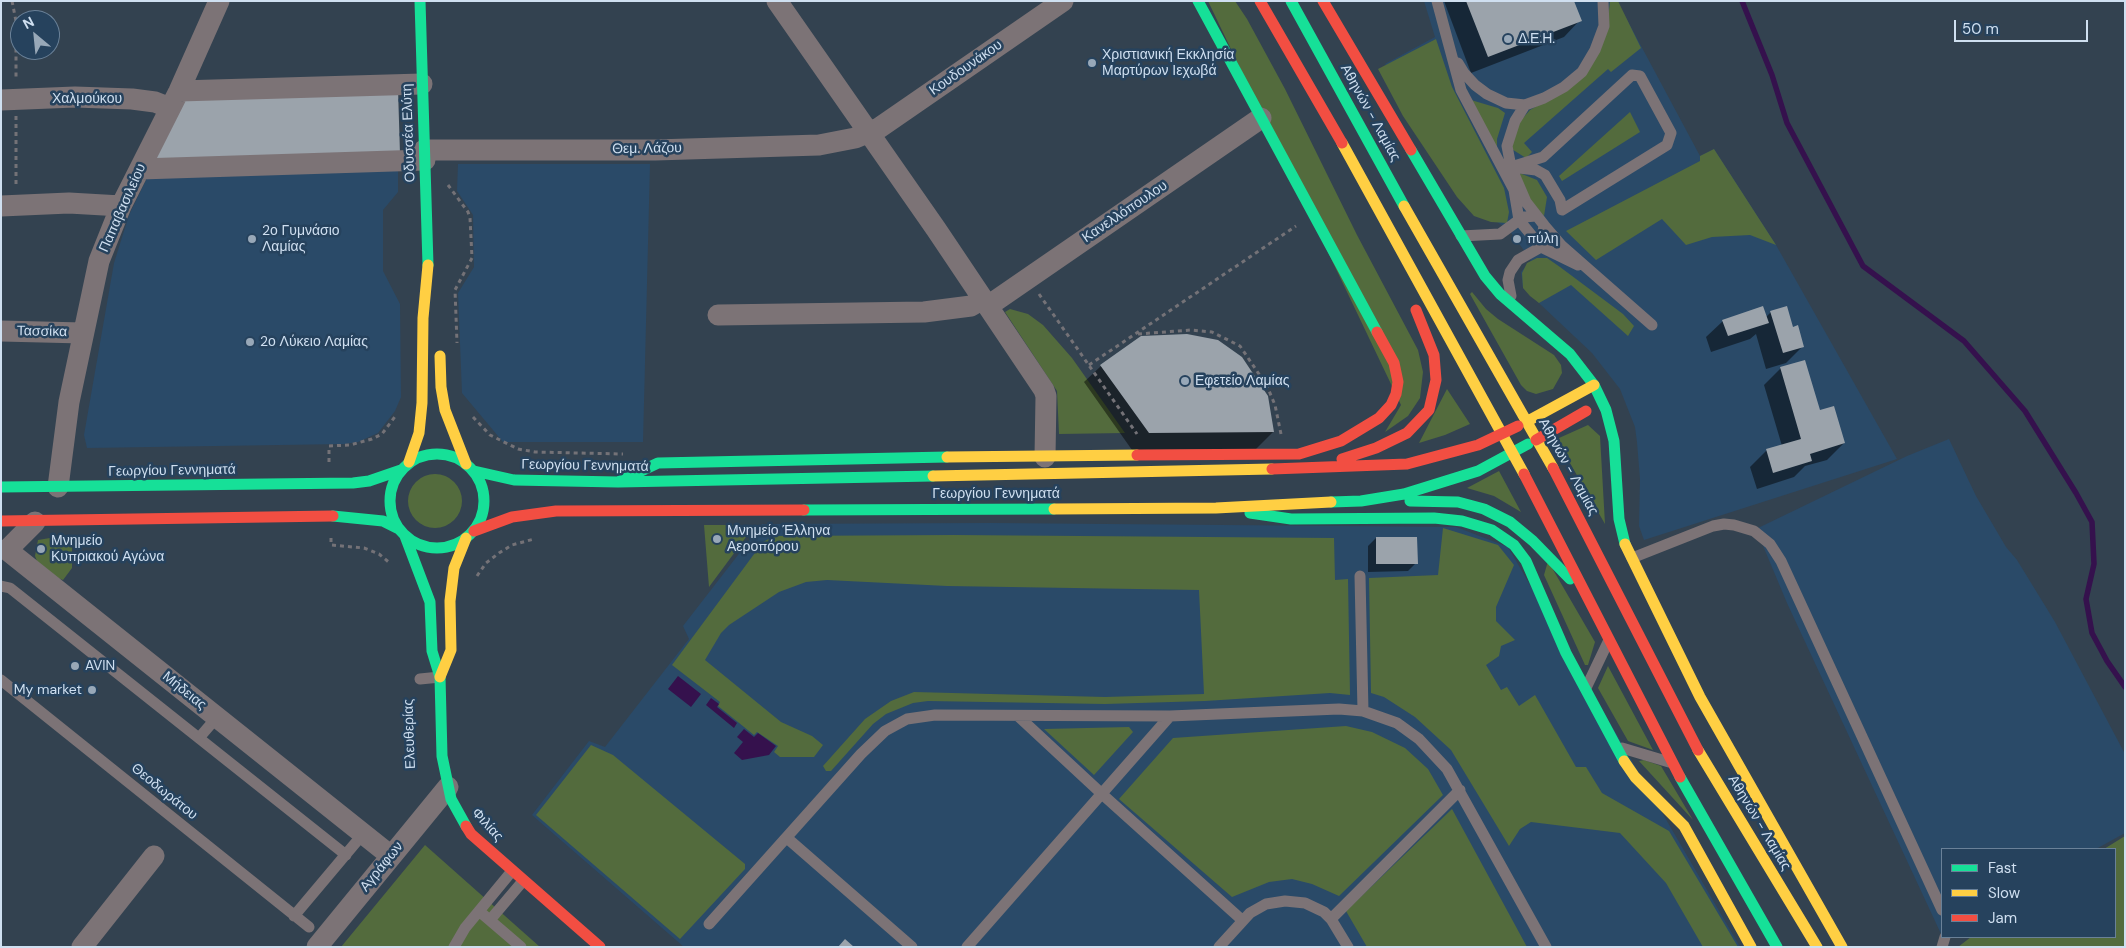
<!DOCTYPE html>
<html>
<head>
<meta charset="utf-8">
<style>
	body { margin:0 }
	#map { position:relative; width:2126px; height:948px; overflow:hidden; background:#334250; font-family:"DM Sans",sans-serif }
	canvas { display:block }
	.frame { position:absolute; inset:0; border:2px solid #cfdff0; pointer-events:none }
	.legend { position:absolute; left:1941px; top:848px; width:175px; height:90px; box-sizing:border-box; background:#26425d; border:1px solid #6a8198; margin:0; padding:6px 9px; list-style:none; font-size:15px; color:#cfdff0 }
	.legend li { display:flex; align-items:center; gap:10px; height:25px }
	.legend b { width:25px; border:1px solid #6a8198 }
	.north { position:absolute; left:10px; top:10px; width:50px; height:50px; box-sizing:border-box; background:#26425d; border:1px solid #6a8198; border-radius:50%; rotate:332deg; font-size:14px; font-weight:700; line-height:20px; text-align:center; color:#cfdff0 }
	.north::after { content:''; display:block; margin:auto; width:18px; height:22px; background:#98a8b8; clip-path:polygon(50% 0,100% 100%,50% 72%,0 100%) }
	.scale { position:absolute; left:1954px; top:20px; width:134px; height:22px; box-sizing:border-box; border:2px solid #cfdff0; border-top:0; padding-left:6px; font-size:15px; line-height:18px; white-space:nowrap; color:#cfdff0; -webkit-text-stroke:4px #26425d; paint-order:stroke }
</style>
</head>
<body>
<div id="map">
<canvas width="2126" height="948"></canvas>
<div class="frame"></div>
<ul class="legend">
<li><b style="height:6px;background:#16e098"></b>Fast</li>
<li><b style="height:6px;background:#ffcf43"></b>Slow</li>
<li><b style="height:6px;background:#f24e42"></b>Jam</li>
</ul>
<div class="north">N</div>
<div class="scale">50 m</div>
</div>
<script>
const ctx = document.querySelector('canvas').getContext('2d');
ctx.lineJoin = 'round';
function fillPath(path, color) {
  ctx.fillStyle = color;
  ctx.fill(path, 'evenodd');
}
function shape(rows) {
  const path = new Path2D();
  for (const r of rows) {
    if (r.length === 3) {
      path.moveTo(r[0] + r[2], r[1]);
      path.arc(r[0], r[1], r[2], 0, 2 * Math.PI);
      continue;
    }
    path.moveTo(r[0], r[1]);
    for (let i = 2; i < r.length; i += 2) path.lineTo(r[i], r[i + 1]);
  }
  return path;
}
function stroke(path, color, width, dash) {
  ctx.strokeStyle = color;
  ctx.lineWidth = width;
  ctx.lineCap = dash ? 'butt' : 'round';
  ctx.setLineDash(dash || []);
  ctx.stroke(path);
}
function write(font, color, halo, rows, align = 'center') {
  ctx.font = font + ' "DM Sans",sans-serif';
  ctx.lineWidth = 5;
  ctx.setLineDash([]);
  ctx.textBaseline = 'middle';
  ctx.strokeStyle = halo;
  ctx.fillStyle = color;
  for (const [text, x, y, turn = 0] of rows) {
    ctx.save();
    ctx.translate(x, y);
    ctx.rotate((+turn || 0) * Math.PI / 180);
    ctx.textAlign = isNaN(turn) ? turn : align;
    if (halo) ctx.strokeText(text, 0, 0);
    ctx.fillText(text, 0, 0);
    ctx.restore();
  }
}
const built = shape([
	[1424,1,1617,1,1700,156,1714,149,1776,245,1897,459,1644,540,1639,526,1640,479,1637,442,1635,427,1620,389,1592,353,1523,288,1521,272,1531,260,1509,230,1485,214,1385,64,1435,37],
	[458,164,650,164,643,442,503,442,462,393,458,293,474,267,473,215,457,191],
	[398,170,398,192,383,210,383,271,400,304,401,397,395,411,378,433,358,442,344,444,87,448,84,435,114,263,129,215,148,176],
	[1949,439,1976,496,2006,547,2017,560,2055,622,2125,754,2125,833,2096,849,1942,849,1942,936,1787,603,1756,529,1907,456],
	[991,523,1456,527,1508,547,1740,947,684,947,532,815,589,741,605,747,689,639,683,626,762,524]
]);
const green = shape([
	[1208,1,1235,1,1247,19,1285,89,1357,235,1418,350,1423,372,1420,398,1408,416,1385,432,1401,405],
	[1610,1,1618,1,1641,48,1611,72,1608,69,1524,143,1532,152,1526,158,1510,148,1515,127,1530,110,1570,87,1607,28],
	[1436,39,1452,87,1504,188,1509,212,1507,223,1491,222,1474,216,1457,197,1403,116,1378,69],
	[1471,100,1498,108,1505,113,1497,139,1497,151],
	[1630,112,1640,132,1562,181,1559,176],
	[1714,149,1776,245,1750,235,1712,237,1686,245,1662,219,1596,260,1566,231,1700,161,1700,156],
	[1517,172,1537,180,1547,197,1544,216,1529,199],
	[1537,258,1547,258,1560,267,1623,314,1634,326,1628,336,1571,285,1539,303,1530,296,1523,288,1522,273,1527,263],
	[1472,292,1486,309,1498,319,1554,355,1561,365,1562,373,1553,389,1536,394,1527,391,1521,385,1470,294],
	[1010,309,1028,314,1043,325,1072,358,1125,433,1059,434,1057,391,1005,312],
	[1447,389,1470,424,1445,435,1419,443],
	[1588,425,1600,436,1605,524,1559,444,1559,438],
	[1499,471,1521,512,1494,496,1467,488],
	[435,501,27],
	[704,525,755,525,709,587],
	[1443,528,1498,545,1514,565,1496,607,1496,621,1515,640,1501,646,1499,656,1486,665,1501,690,1507,687,1519,706,1535,695,1576,767,1586,767,1602,793,1669,831,1738,947,1703,947,1666,883,1620,833,1531,822,1520,829,1509,846,1451,750,1415,717,1384,697,1371,693,1369,578,1438,575],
	[954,535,1334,538,1335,580,1348,579,1350,695,1330,693,1205,701,1105,704,928,701,913,703,886,714,873,724,831,771,826,771,823,766,865,719,891,701,914,692,1105,697,1204,694,1199,590,947,586,827,580,806,582,779,592,729,625,721,633,705,660,781,722,812,736,823,745,814,757,780,757,774,752,778,746,757,732,754,735,718,706,720,702,672,665,763,542,774,536],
	[50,538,72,539,72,568,63,580,58,578,37,561,35,556,38,540],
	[1548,561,1595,642,1588,665,1585,665,1544,575],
	[1608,666,1609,668,1653,750,1628,741,1598,688],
	[1346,726,1372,732,1405,748,1428,769,1443,795,1339,896,1312,884,1292,879,1269,882,1232,897,1119,799,1173,738],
	[1129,727,1133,732,1094,775,1044,729],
	[591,745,613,755,745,864,745,869,680,939,536,815],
	[1644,760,1661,766,1693,820,1639,761],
	[1452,809,1527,947,1367,947,1346,911],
	[2125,836,2125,947,1958,947,1971,937,2115,937,2115,849,2104,849],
	[425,845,540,947,341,947]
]);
const water = shape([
	[678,676,701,694,691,707,668,689],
	[711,698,719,704,717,707,737,723,734,728,706,705],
	[744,729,754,737,758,733,776,746,769,755,742,760,734,753,743,742,737,737]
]);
const shadow = shape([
	[1444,1,1573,1,1580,20,1564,37,1471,73],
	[1771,312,1792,328,1802,347,1786,363,1766,369,1756,334,1750,339,1711,352,1706,337,1723,321,1766,317],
	[1101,366,1267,397,1273,432,1256,449,1132,450,1084,382],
	[1781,368,1844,443,1827,460,1805,466,1794,477,1757,489,1750,467,1767,450,1782,446,1764,385],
	[1376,538,1416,563,1408,571,1368,572,1368,546]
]);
const stream = shape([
	[1742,1,1772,75,1787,123,1863,266,1964,341,2025,411,2076,493,2092,522,2094,564,2086,599,2092,633,2107,661,2125,687]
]);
const building = shape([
	[1466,1,1574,1,1582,21,1488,57],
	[398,89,400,154,153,163,186,96],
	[1763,306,1769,323,1728,336,1722,320],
	[1787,306,1793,327,1798,325,1804,347,1783,353,1770,311],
	[1187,334,1218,340,1242,357,1268,396,1274,432,1149,433,1100,365,1141,336],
	[1805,360,1820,410,1834,406,1845,443,1810,454,1812,461,1773,473,1766,449,1801,439,1780,367],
	[1376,537,1417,537,1418,564,1376,564],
	[845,939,854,947,838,947]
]);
const path = shape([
	[12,1,16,21,16,80],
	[16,116,16,188],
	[448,185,468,212,470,218,472,258,455,290,457,343],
	[1039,294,1137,434],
	[1138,334,1191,330,1212,332,1240,346,1267,386,1275,405,1281,434],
	[1089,365,1296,226],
	[473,417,490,435,518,449,535,452,623,454],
	[329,462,329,446,350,445,372,439,382,434,397,414],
	[331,538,331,545,364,548,379,554,391,564],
	[477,576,486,563,499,553,512,545,534,539]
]);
const lane = shape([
	[1437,1,1461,90,1514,190,1519,220,1500,234,1461,236],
	[1458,63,1464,73,1475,85,1487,94,1506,103,1525,105,1544,98,1564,87,1582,72,1595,50,1604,26,1603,1],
	[1525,105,1515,121,1507,146,1511,167,1543,157,1632,75,1640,76,1671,133,1667,145,1562,210,1560,200,1545,175,1536,170,1511,167,1526,202,1544,225,1541,247,1519,220,1524,217,1536,216],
	[1544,225,1562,246,1652,325],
	[1511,296,1508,280,1510,272,1518,260,1541,247,1578,265],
	[1632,558,1713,526,1724,524,1734,525,1754,531,1770,544,1781,561,1942,910],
	[1360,576,1363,711],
	[1,586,10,588,346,855],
	[420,679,440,677],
	[1,680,309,927],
	[1586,688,1608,642],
	[1018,716,1102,794,1242,920],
	[199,738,217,717],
	[1622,748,1669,762],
	[787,838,912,947],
	[479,911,521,947],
	[294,916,363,834],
	[1331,919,1460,790],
	[490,920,523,881],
	[709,924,861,754,885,731,907,719,935,715,1170,716,1339,709,1363,711,1397,723,1419,739,1447,769,1546,947],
	[454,947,465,928,512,871],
	[967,947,1170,716],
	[1219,947,1250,913,1266,904,1285,901,1305,903,1324,912,1331,919,1348,947],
	[1942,947,1945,937]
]);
const street = shape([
	[777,1,936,229,1044,390,1046,396,1045,457],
	[179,91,422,84],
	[1,100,75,97,132,99,155,102,170,108],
	[424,150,655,150,819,145,855,138,879,128,1063,1],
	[140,169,425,160],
	[1,206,69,203,121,206],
	[988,306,1261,118],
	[718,315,924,312,971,306,983,299],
	[1,331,83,333],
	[58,487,69,402,99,261,121,206,179,91,219,1],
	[7,550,391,856],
	[7,550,35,522],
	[82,947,154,856],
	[317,947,448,787]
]);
const fast = shape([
	[420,1,428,265],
	[1198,1,1377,332],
	[1291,1,1404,206],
	[1411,150,1485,276,1500,294,1570,354,1594,385,1606,410,1614,441,1619,519,1625,544],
	[437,501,47],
	[474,471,514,480,618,482,933,476],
	[618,482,658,463,947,457],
	[1,487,353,483,369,481,401,470],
	[1410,501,1458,502,1484,509,1510,522,1533,541,1570,579],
	[1331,502,1361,501,1404,494,1478,471,1528,444],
	[804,510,1054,509],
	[1250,513,1291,519,1434,518,1462,521,1492,530,1514,545,1526,561,1566,653,1624,761],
	[333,516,383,521,399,529],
	[405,536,430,602,432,651,440,677,442,756,451,799,466,826],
	[1680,777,1777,947]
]);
const slow = shape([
	[1342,143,1524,474],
	[1404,206,1553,468],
	[440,356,441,387,445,410,466,464],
	[1526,422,1594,385],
	[947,457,1137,455],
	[409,462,419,433,422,403,423,318,428,265],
	[933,476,1272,469],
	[1054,509,1216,508,1331,502],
	[1625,544,1700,697,1842,947],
	[440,677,451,650,450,601,454,568,466,538],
	[1698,750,1817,947],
	[1624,761,1635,777,1684,826,1751,947]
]);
const jam = shape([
	[1260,1,1342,143],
	[1323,1,1411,150],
	[1536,440,1586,411],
	[1137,455,1299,454,1341,441,1379,418,1391,405,1396,394,1398,382,1394,363,1377,332],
	[1342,459,1376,448,1407,433,1429,410,1436,380,1434,355,1416,310],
	[1553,468,1698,750],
	[1272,469,1407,464,1478,445,1518,426],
	[1524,474,1680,777],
	[1,521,333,516],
	[474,531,512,517,556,511,804,510],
	[466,826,471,834,600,947]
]);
const markers = [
	[1508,39,5,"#98a8b8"],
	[1092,63,5,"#98a8b8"],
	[252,239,5,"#98a8b8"],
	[1517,239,5,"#98a8b8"],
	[250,342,5,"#98a8b8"],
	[1185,381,5,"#98a8b8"],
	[717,539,5,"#98a8b8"],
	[41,549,5,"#98a8b8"],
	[75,666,5,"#98a8b8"],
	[92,690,5,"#98a8b8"]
];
const poiNames = [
	["Δ.Ε.Η.",1518,39],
	["Χριστιανική Εκκλησία",1102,55],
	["Μαρτύρων Ιεχωβά",1102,71],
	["2ο Γυμνάσιο",262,231],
	["Λαμίας",262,247],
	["πύλη",1527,239],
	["2ο Λύκειο Λαμίας",260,342],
	["Εφετείο Λαμίας",1195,381],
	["Μνημείο Έλληνα",727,531],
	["Αεροπόρου",727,547],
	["Μνημείο",51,541],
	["Κυπριακού Αγώνα",51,557],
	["AVIN",85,666],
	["My market",82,690,"right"]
];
const streetNames = [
	["Κουδουνάκου",966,68,-35],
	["Χαλμούκου",87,99],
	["Αθηνών - Λαμίας",1370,113,61],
	["Οδυσσέα Ελύτη",409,133,-92],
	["Θεμ. Λάζου",647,149,-1],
	["Παπαβασιλείου",123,208,-66],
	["Κανελλόπουλου",1125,212,-34],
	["Τασσίκα",42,332,1],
	["Γεωργίου Γεννηματά",585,466,1],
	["Αθηνών - Λαμίας",1568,467,61],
	["Γεωργίου Γεννηματά",172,471,-1],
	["Γεωργίου Γεννηματά",996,494],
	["Μήδειας",184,691,39],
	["Ελευθερίας",410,734,-92],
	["Θεοδωράτου",164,792,39],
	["Αθηνών - Λαμίας",1759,823,59],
	["Φιλίας",487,825,48],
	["Αγράφων",382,867,-51]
];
fillPath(built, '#2a4a68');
fillPath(green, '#536b3d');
fillPath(water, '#35114d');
fillPath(shadow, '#0007');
stroke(stream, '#35114d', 5.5);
fillPath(building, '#9ba3ab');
stroke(path, '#747277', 3, [4, 4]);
stroke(lane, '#7c7376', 11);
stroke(street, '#7c7376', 21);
stroke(fast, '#16e098', 11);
stroke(slow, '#ffcf43', 11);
stroke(jam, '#f24e42', 11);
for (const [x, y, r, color] of markers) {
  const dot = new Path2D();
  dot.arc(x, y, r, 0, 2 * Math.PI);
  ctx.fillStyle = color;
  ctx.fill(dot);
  stroke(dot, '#26425d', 2);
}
write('14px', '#cfdff0', '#26425d', poiNames, 'left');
write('14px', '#cfdff0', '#26425d', streetNames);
</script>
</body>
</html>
